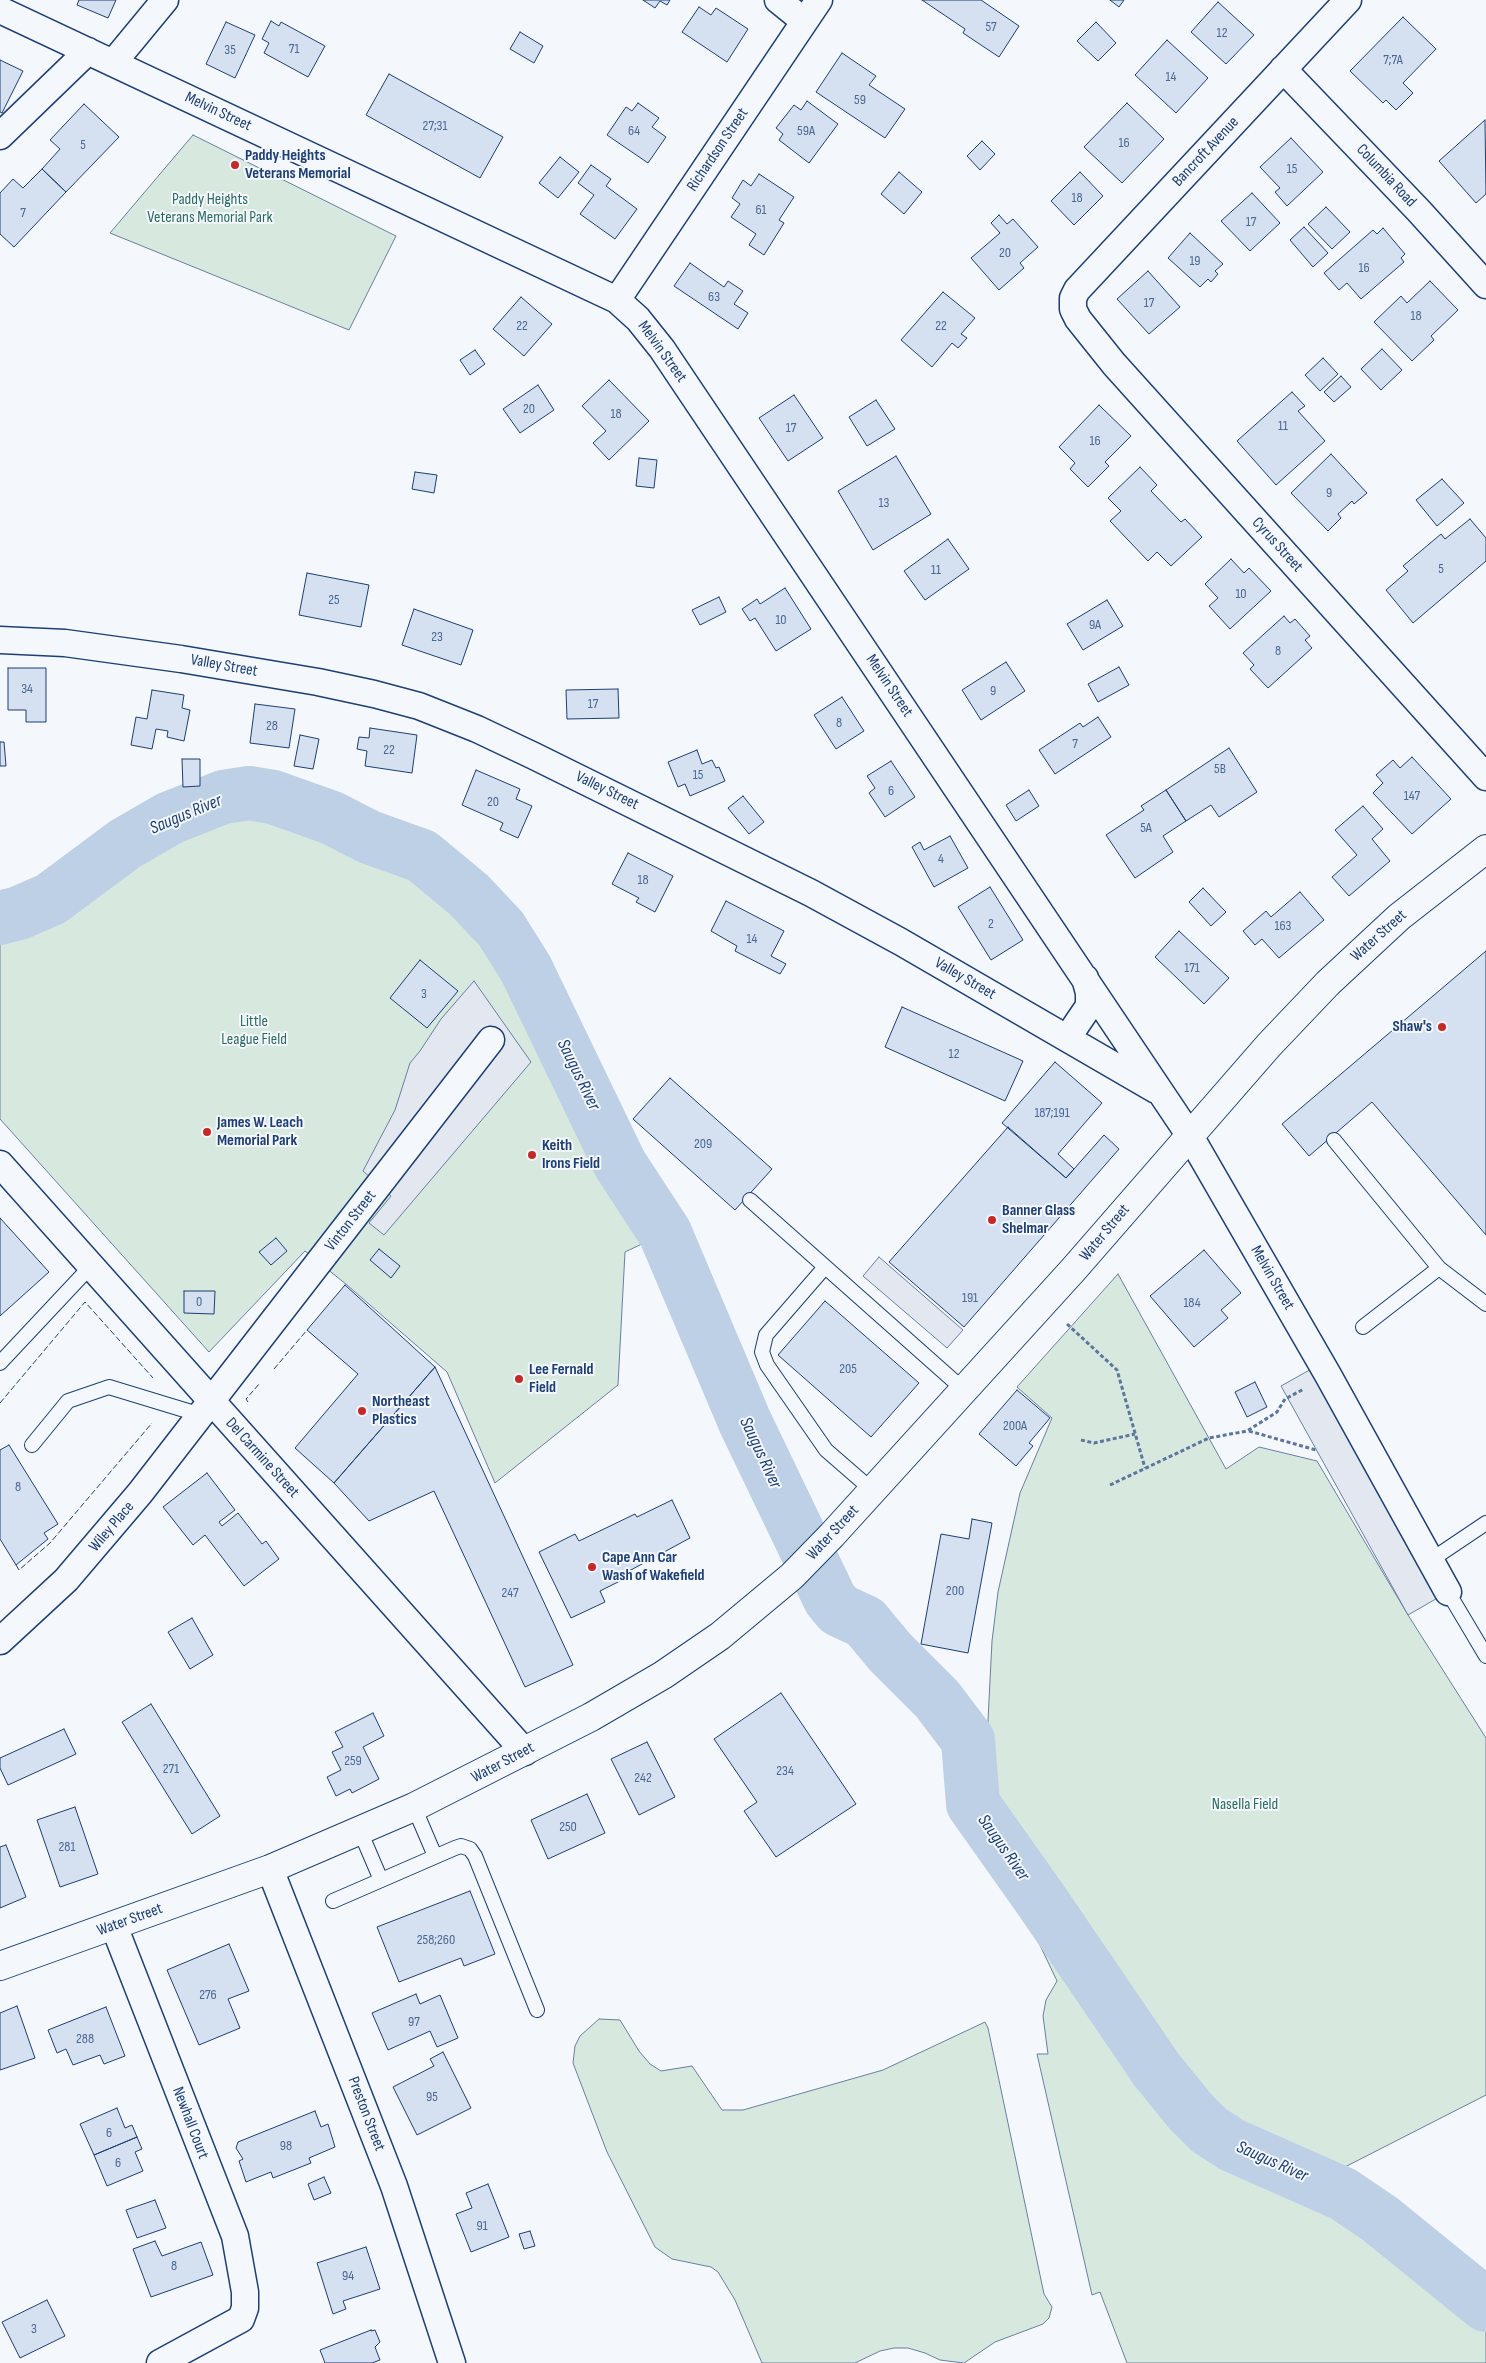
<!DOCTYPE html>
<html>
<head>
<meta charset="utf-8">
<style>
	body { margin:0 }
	canvas { display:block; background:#f4f7fb }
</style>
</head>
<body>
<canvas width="1486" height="2363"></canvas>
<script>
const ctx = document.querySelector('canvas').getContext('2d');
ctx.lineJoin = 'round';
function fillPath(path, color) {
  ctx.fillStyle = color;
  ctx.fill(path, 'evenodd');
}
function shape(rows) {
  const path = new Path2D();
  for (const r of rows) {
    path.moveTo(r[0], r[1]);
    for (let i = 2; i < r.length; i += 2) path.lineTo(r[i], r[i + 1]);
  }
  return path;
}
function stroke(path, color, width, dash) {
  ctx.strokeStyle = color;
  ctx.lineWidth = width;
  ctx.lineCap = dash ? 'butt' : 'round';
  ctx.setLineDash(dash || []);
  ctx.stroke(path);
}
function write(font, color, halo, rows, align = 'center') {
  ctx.font = font + ' "Sofia Sans Condensed",sans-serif';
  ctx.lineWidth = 4;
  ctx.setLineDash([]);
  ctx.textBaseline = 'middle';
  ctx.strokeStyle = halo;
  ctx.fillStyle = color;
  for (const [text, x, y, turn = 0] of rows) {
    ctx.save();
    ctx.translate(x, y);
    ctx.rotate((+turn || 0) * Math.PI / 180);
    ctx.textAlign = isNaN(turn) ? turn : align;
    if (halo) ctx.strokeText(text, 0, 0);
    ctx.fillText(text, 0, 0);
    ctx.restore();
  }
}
const green = shape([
	[193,135,396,236,349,330,110,233,193,135],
	[249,793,273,797,332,818,369,837,422,856,486,912,501,929,526,969,620,1164,665,1233,625,1252,618,1385,495,1483,447,1372,347,1285,305,1251,209,1352,0,1119,0,918,19,913,51,899,125,844,170,818,223,797,249,793],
	[1118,1274,1226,1469,1259,1447,1317,1461,1408,1615,1486,1738,1486,2095,1337,2171,1358,2186,1486,2297,1486,2363,1127,2363,1100,2292,1092,2295,1037,2054,1048,2054,1043,2016,1046,2000,1057,1981,1037,1939,1039,1926,992,1844,987,1740,992,1641,998,1592,1020,1493,1052,1418,1017,1387,1118,1274],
	[599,2019,620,2020,639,2051,650,2064,661,2071,692,2066,722,2110,743,2110,883,2070,985,2022,988,2028,1044,2294,1052,2307,1049,2318,1043,2324,995,2342,964,2363,940,2360,925,2353,908,2348,894,2348,880,2351,855,2363,762,2363,735,2300,718,2272,711,2267,672,2259,655,2247,607,2152,573,2063,575,2046,580,2036,599,2019]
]);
const parking = shape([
	[474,981,531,1062,384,1235,369,1223,391,1196,363,1171,395,1110,410,1063,420,1051,441,1019,474,981],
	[879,1257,963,1330,947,1348,863,1276,879,1257],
	[1322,1363,1448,1592,1408,1615,1281,1386,1322,1363]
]);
const river = shape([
	[0,918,19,913,51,899,125,844,170,818,223,797,249,793,273,797,332,818,369,837,422,856,469,895,501,929,526,969,620,1164,665,1233,745,1422,830,1599,839,1610,865,1622,890,1652,937,1699,968,1740,973,1804,1043,1903,1156,2069,1190,2111,1209,2130,1232,2145,1343,2194,1380,2219,1486,2305]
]);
const building = shape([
	[79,0,116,0,108,18,77,5,79,0],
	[643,0,670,0,667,5,660,1,655,8,643,0],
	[922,0,981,0,1019,26,999,57,963,33,965,29,922,0],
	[1110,0,1124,0,1119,7,1110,0],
	[1218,2,1254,35,1226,64,1191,32,1218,2],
	[699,7,711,15,716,8,748,29,727,62,682,32,699,7],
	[1403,17,1436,49,1403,83,1413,93,1396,110,1386,100,1383,103,1350,71,1403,17],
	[271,21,279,26,281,22,325,46,308,77,264,53,269,43,262,39,271,21],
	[226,22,255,35,235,78,206,64,226,22],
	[1096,22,1116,43,1098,61,1077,41,1096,22],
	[520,32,543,46,534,63,510,49,520,32],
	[1167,40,1208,78,1176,113,1135,75,1167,40],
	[842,53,876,76,869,85,905,109,885,138,816,92,842,53],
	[0,60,23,71,2,113,0,112,0,60],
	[389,74,503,137,480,178,366,115,389,74],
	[807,101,838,124,809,163,779,140,783,134,776,128,794,105,801,110,807,101],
	[638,103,659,118,652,127,666,137,648,163,607,135,626,107,632,111,638,103],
	[1127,103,1164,139,1122,183,1084,147,1127,103],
	[84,104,119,137,66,192,42,169,60,149,50,140,84,104],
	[1485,120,1486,194,1476,203,1439,161,1485,120],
	[1291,138,1323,172,1287,206,1275,192,1280,188,1260,167,1291,138],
	[982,141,995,154,980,170,967,156,982,141],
	[560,157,579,172,558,198,539,183,560,157],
	[591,165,611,179,606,186,637,209,615,239,580,214,594,195,578,183,591,165],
	[42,169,66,192,14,247,0,234,0,193,13,179,23,188,42,169],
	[899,172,922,192,904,214,881,194,899,172],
	[1080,172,1103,196,1074,225,1051,201,1080,172],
	[759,174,794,197,779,220,784,223,764,255,749,245,756,234,731,217,740,204,732,198,743,180,751,186,759,174],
	[1252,193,1280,223,1250,251,1221,221,1252,193],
	[1326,207,1350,232,1332,249,1308,224,1326,207],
	[999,215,1007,224,1013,219,1038,247,1020,263,1024,268,999,290,971,258,1000,233,991,223,999,215],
	[1304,227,1328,253,1313,267,1290,240,1304,227],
	[1383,228,1405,254,1401,258,1404,262,1361,299,1347,283,1339,290,1324,273,1373,230,1377,234,1383,228],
	[1190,233,1223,264,1215,271,1218,274,1211,282,1208,279,1200,287,1168,258,1190,233],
	[690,263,724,287,728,281,743,291,734,304,748,313,738,329,674,286,690,263],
	[1148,271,1180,307,1149,334,1117,299,1148,271],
	[1430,281,1458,310,1431,336,1434,340,1412,361,1374,322,1401,296,1407,303,1430,281],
	[943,292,975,318,961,334,967,338,958,348,952,343,932,367,901,340,943,292],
	[521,297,552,324,524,356,493,329,521,297],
	[1382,349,1402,370,1381,390,1361,369,1382,349],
	[475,350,485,364,470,375,460,360,475,350],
	[1323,358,1338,374,1320,391,1305,375,1323,358],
	[1341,376,1351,387,1334,402,1324,392,1341,376],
	[609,380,649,421,609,460,593,443,606,431,582,406,609,380],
	[538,385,554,410,520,433,503,409,538,385],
	[1292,392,1305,406,1298,411,1325,441,1276,485,1237,441,1292,392],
	[794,395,823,438,788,461,759,418,794,395],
	[876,400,895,429,867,446,849,417,876,400],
	[1099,405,1131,436,1105,462,1109,466,1088,487,1070,469,1075,463,1059,447,1099,405],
	[1331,454,1367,493,1354,504,1352,501,1338,514,1341,518,1328,531,1291,493,1331,454],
	[896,456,931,514,873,550,838,491,896,456],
	[639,458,657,460,654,488,636,486,639,458],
	[1140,467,1157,485,1151,491,1181,522,1185,519,1202,537,1171,566,1157,552,1148,561,1110,521,1121,511,1108,498,1140,467],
	[415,472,437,475,434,493,412,489,415,472],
	[1442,479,1464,503,1437,526,1416,500,1442,479],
	[1470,519,1486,538,1486,561,1413,623,1386,590,1408,571,1403,566,1441,534,1445,539,1470,519],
	[948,539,969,569,925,600,904,571,948,539],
	[1231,559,1244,573,1249,568,1271,591,1230,629,1209,606,1218,598,1205,584,1231,559],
	[307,573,369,585,361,627,299,615,307,573],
	[785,588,811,629,776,651,755,618,750,621,742,609,757,599,760,604,785,588],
	[719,597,726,612,700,625,692,610,719,597],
	[1107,600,1123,626,1083,650,1067,624,1107,600],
	[414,609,473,630,461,665,402,645,414,609],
	[1284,616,1290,623,1295,619,1310,636,1305,640,1312,648,1268,688,1250,669,1254,665,1243,653,1284,616],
	[1006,662,1025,691,981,720,962,690,1006,662],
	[1119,667,1129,685,1098,702,1088,684,1119,667],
	[8,668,46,668,46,722,26,722,26,710,8,710,8,668],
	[618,689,619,718,567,719,566,690,618,689],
	[152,690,184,695,182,708,190,710,184,741,167,737,168,731,156,729,152,749,131,745,136,717,147,719,152,690],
	[842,697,864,731,836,749,814,715,842,697],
	[255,704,295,709,289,748,250,743,255,704],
	[1098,717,1111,737,1055,774,1039,750,1080,723,1083,727,1098,717],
	[370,728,417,735,412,773,365,766,367,751,357,749,359,737,369,738,370,728],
	[300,735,319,739,313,769,294,766,300,735],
	[0,742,4,742,6,766,0,766,0,742],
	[1229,748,1257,792,1219,817,1211,805,1186,821,1166,790,1229,748],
	[697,750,702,764,712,760,716,768,719,767,725,781,690,796,685,784,678,787,668,762,697,750],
	[1412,757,1451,799,1412,834,1373,793,1383,783,1376,775,1393,760,1400,768,1412,757],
	[182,759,200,759,200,786,183,787,182,759],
	[891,761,915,797,885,817,869,793,875,788,867,776,891,761],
	[476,770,520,789,516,799,532,806,518,838,500,830,503,823,462,805,476,770],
	[1029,790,1039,806,1016,821,1006,805,1029,790],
	[1166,790,1186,821,1163,836,1173,852,1135,878,1106,835,1144,810,1141,806,1166,790],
	[743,796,764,822,749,834,728,808,743,796],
	[1363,806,1383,829,1372,839,1390,861,1349,896,1332,877,1357,855,1335,830,1363,806],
	[950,836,968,868,934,887,912,847,920,842,924,850,950,836],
	[628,853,673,876,655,912,636,902,639,898,612,884,628,853],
	[990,887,1023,940,991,960,958,907,990,887],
	[1203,888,1226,912,1211,926,1189,902,1203,888],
	[1300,892,1324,920,1279,958,1262,939,1255,945,1243,931,1266,911,1271,917,1300,892],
	[726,901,784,931,771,956,786,964,780,974,735,951,737,946,711,931,726,901],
	[1179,931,1229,978,1204,1004,1155,957,1179,931],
	[1486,951,1486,1235,1372,1102,1309,1156,1282,1124,1486,951],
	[420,960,458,991,427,1028,390,998,420,960],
	[902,1007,1023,1061,1005,1101,885,1047,902,1007],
	[1055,1062,1102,1103,1058,1154,1074,1169,1066,1178,1002,1123,1055,1062],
	[670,1078,772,1169,735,1210,633,1119,670,1078],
	[1008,1127,1066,1178,1104,1135,1119,1149,964,1327,889,1262,1008,1127],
	[0,1218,49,1272,0,1316,0,1218],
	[276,1238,287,1251,271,1265,259,1252,276,1238],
	[379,1249,400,1266,391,1278,370,1260,379,1249],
	[1204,1250,1241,1293,1221,1310,1228,1318,1194,1347,1150,1296,1204,1250],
	[345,1285,435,1367,334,1483,295,1448,358,1374,307,1330,345,1285],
	[184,1291,215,1291,214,1314,184,1313,184,1291],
	[825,1301,919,1383,871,1437,778,1355,825,1301],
	[435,1367,573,1665,525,1687,434,1491,369,1521,334,1483,435,1367],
	[1255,1382,1267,1407,1247,1417,1235,1392,1255,1382],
	[1017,1390,1050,1418,1029,1443,1033,1446,1016,1466,979,1434,1017,1390],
	[9,1445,58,1524,44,1533,48,1539,16,1565,0,1539,0,1450,9,1445],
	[207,1473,235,1510,219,1522,222,1526,238,1513,262,1544,266,1541,279,1559,244,1586,205,1535,193,1545,163,1507,207,1473],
	[672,1500,690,1538,618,1577,620,1581,600,1591,605,1602,571,1618,539,1552,575,1534,579,1541,635,1514,637,1517,672,1500],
	[972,1519,992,1523,968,1653,921,1644,941,1534,969,1539,972,1519],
	[192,1618,213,1655,190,1669,168,1632,192,1618],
	[781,1693,856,1804,776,1857,744,1811,757,1802,714,1739,781,1693],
	[151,1704,220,1816,192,1834,122,1722,151,1704],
	[373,1713,384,1736,363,1747,379,1779,352,1793,350,1789,336,1796,327,1777,341,1770,332,1752,343,1747,335,1732,373,1713],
	[64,1729,76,1754,8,1785,0,1768,0,1758,64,1729],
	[647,1742,675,1797,639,1815,611,1759,647,1742],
	[587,1794,605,1833,548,1859,531,1820,587,1794],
	[75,1807,98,1874,60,1887,37,1820,75,1807],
	[6,1845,26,1897,0,1908,0,1847,6,1845],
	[470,1891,495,1954,464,1966,461,1958,399,1982,377,1927,470,1891],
	[229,1944,249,1991,228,1999,240,2028,199,2045,167,1970,229,1944],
	[416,1994,420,2004,440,1995,458,2038,437,2047,430,2031,388,2050,372,2013,416,1994],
	[17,2006,35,2058,0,2070,0,2013,17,2006],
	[106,2007,125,2056,104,2064,100,2055,73,2065,66,2049,57,2053,48,2030,106,2007],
	[443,2052,471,2108,417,2135,393,2087,434,2066,430,2059,443,2052],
	[117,2108,125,2128,132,2125,137,2137,94,2155,80,2124,117,2108],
	[315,2111,321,2127,328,2124,335,2147,309,2158,311,2163,273,2178,271,2172,246,2182,239,2161,243,2159,236,2148,238,2142,315,2111],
	[137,2137,142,2149,135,2152,143,2171,107,2186,94,2155,137,2137],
	[324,2177,331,2193,314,2200,308,2184,324,2177],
	[488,2184,509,2237,471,2252,456,2214,472,2208,466,2193,488,2184],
	[155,2200,166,2228,137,2238,126,2210,155,2200],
	[530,2231,535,2246,524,2249,519,2234,530,2231],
	[155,2241,162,2256,201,2242,213,2275,151,2297,133,2249,155,2241],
	[366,2247,380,2289,343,2301,346,2309,333,2314,317,2263,366,2247],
	[47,2300,65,2336,20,2358,2,2322,47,2300],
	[371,2330,371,2331,375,2330,380,2342,375,2347,380,2360,372,2363,325,2363,320,2350,371,2330]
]);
const path = shape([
	[1067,1324,1117,1370,1145,1468],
	[1249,1431,1316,1450],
	[1081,1440,1094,1443,1135,1434],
	[1110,1485,1209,1438,1247,1431,1277,1412,1285,1399,1304,1389]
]);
const lane = shape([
	[1334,1140,1439,1268],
	[750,1200,964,1390],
	[825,1267,766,1335,762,1352,767,1365,826,1450,872,1490],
	[1363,1327,1439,1268,1486,1304],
	[0,1363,91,1266],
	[32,1445,68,1401,109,1387,201,1415],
	[1431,1560,1486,1523],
	[1448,1592,1486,1656],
	[414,1807,435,1856],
	[360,1831,381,1880],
	[333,1901,455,1848,461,1846,470,1849,475,1856,537,2010]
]);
const street = shape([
	[778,0,804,21],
	[1348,0,1077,290,1073,298,1073,309,1078,319,1114,364,1486,777],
	[0,10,617,300,638,319,662,349,1190,1136,1328,1375,1448,1592],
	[113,63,165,0],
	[1283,69,1419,211,1486,285],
	[0,136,88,51],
	[617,300,819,0],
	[0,640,65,643,181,659,318,682,374,694,419,706,477,729,534,756,811,893,901,942,1156,1090],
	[1068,1037,1089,1006,1089,993,1085,978],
	[0,1164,525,1752],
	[0,1641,66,1580,140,1493,491,1040],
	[270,1869,394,2186,452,2363],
	[114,1926,235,2236,245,2292,245,2308,241,2319,160,2363]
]);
const primary = shape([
	[0,1966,270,1869,414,1807,591,1717,663,1675,720,1636,792,1576,832,1535,1073,1270,1269,1045,1328,983,1399,917,1486,849]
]);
const fence = shape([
	[274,1369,307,1330],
	[248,1402,246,1399,260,1383],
	[0,1403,85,1302,153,1378],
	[16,1565,19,1570,50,1543,152,1423]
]);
const markers = [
	[235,165,5,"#c62828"],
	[1442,1027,5,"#c62828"],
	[207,1132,5,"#c62828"],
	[532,1155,5,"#c62828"],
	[992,1220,5,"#c62828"],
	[519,1379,5,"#c62828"],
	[362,1411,5,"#c62828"],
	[592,1567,5,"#c62828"]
];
const numberNames = [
	["57",991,27],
	["12",1222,33],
	["71",294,49],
	["35",230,50],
	["7;7A",1393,60],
	["14",1171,77],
	["59",860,100],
	["27;31",435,126],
	["64",634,131],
	["59A",806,131],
	["16",1124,143],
	["5",83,145],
	["15",1292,169],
	["18",1077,198],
	["61",761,210],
	["7",23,213],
	["17",1251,222],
	["20",1005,253],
	["19",1195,261],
	["16",1364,268],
	["63",714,297],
	["17",1149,303],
	["18",1416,316],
	["22",522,326],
	["22",941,326],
	["20",529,409],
	["18",616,414],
	["11",1283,426],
	["17",791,428],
	["16",1095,441],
	["9",1329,493],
	["13",884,503],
	["5",1441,569],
	["11",936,570],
	["10",1241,594],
	["25",334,600],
	["10",781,620],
	["9A",1095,625],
	["23",437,637],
	["8",1278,651],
	["34",27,689],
	["9",993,691],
	["17",593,704],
	["8",839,723],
	["28",272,726],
	["7",1075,744],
	["22",389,750],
	["5B",1220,769],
	["15",698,775],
	["6",891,791],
	["147",1412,796],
	["20",493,802],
	["5A",1146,828],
	["4",941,859],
	["18",643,880],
	["2",991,924],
	["163",1283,926],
	["14",752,939],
	["171",1192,968],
	["3",424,994],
	["12",954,1054],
	["187;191",1052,1113],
	["209",703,1144],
	["191",970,1298],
	["0",199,1302],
	["184",1192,1303],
	["205",848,1369],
	["200A",1015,1426],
	["8",18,1487],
	["200",955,1591],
	["247",510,1593],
	["259",353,1761],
	["271",171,1769],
	["234",785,1771],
	["242",643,1778],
	["250",568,1827],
	["281",67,1847],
	["258;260",436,1940],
	["276",208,1995],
	["97",414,2022],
	["288",85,2039],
	["95",432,2097],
	["6",109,2133],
	["98",286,2146],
	["6",118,2163],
	["91",482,2226],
	["8",174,2266],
	["94",348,2276],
	["3",34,2329]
];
const streetNames = [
	["Melvin Street",218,112,25],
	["Richardson Street",718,150,-56],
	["Bancroft Avenue",1206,152,-47],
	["Columbia Road",1386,176,47],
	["Melvin Street",662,352,54],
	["Cyrus Street",1277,545,48],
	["Valley Street",224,666,10],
	["Melvin Street",889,686,56],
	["Valley Street",607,791,26],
	["Water Street",1379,936,-42],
	["Valley Street",965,979,30],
	["Vinton Street",351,1221,-52],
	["Water Street",1105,1233,-50],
	["Melvin Street",1272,1278,60],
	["Del Carmine Street",262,1458,48],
	["Wiley Place",112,1527,-50],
	["Water Street",833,1533,-47],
	["Water Street",503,1763,-28],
	["Water Street",130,1920,-20],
	["Preston Street",366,2114,69],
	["Newhall Court",190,2123,69]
];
const poiNames = [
	["Paddy Heights",245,156],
	["Veterans Memorial",245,174],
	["Shaw's",1432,1027,"right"],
	["James W. Leach",217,1123],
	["Memorial Park",217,1141],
	["Keith",542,1146],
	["Irons Field",542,1164],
	["Banner Glass",1002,1211],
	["Shelmar",1002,1229],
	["Lee Fernald",529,1370],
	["Field",529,1388],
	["Northeast",372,1402],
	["Plastics",372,1420],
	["Cape Ann Car",602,1558],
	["Wash of Wakefield",602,1576]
];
const parkNames = [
	["Paddy Heights",210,200],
	["Veterans Memorial Park",210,218],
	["Little",254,1022],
	["League Field",254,1040],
	["Nasella Field",1245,1805]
];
const waterNames = [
	["Saugus River",186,815,-23],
	["Saugus River",578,1075,64],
	["Saugus River",760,1453,65],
	["Saugus River",1003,1848,55],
	["Saugus River",1272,2162,24]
];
fillPath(green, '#d7e8df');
stroke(green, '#687fa3', 1);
fillPath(parking, '#e3e8f0');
stroke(parking, '#687fa3', 1);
stroke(river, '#bed0e5', 54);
fillPath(building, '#d5e0f0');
stroke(building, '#1d3f73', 1);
stroke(lane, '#1d3f73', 16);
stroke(street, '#1d3f73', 29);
stroke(primary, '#1d3f73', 30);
stroke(path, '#5e769c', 3, [4, 2.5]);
stroke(lane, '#f4f7fb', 14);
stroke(street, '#f4f7fb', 26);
stroke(primary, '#f4f7fb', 28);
stroke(fence, '#1d3f73', 1, [6, 2.5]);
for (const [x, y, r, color] of markers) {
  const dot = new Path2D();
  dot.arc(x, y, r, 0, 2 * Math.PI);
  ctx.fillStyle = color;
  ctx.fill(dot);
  stroke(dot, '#f4f7fb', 2);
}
write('14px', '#4b6792', null, numberNames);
write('16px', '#1d3f73', '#f4f7fb', streetNames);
write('bold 16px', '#1d3f73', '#f4f7fb', poiNames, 'left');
write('16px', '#2c6c60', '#f4f7fb', parkNames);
write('italic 18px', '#1d3f73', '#f4f7fb', waterNames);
</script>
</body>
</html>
